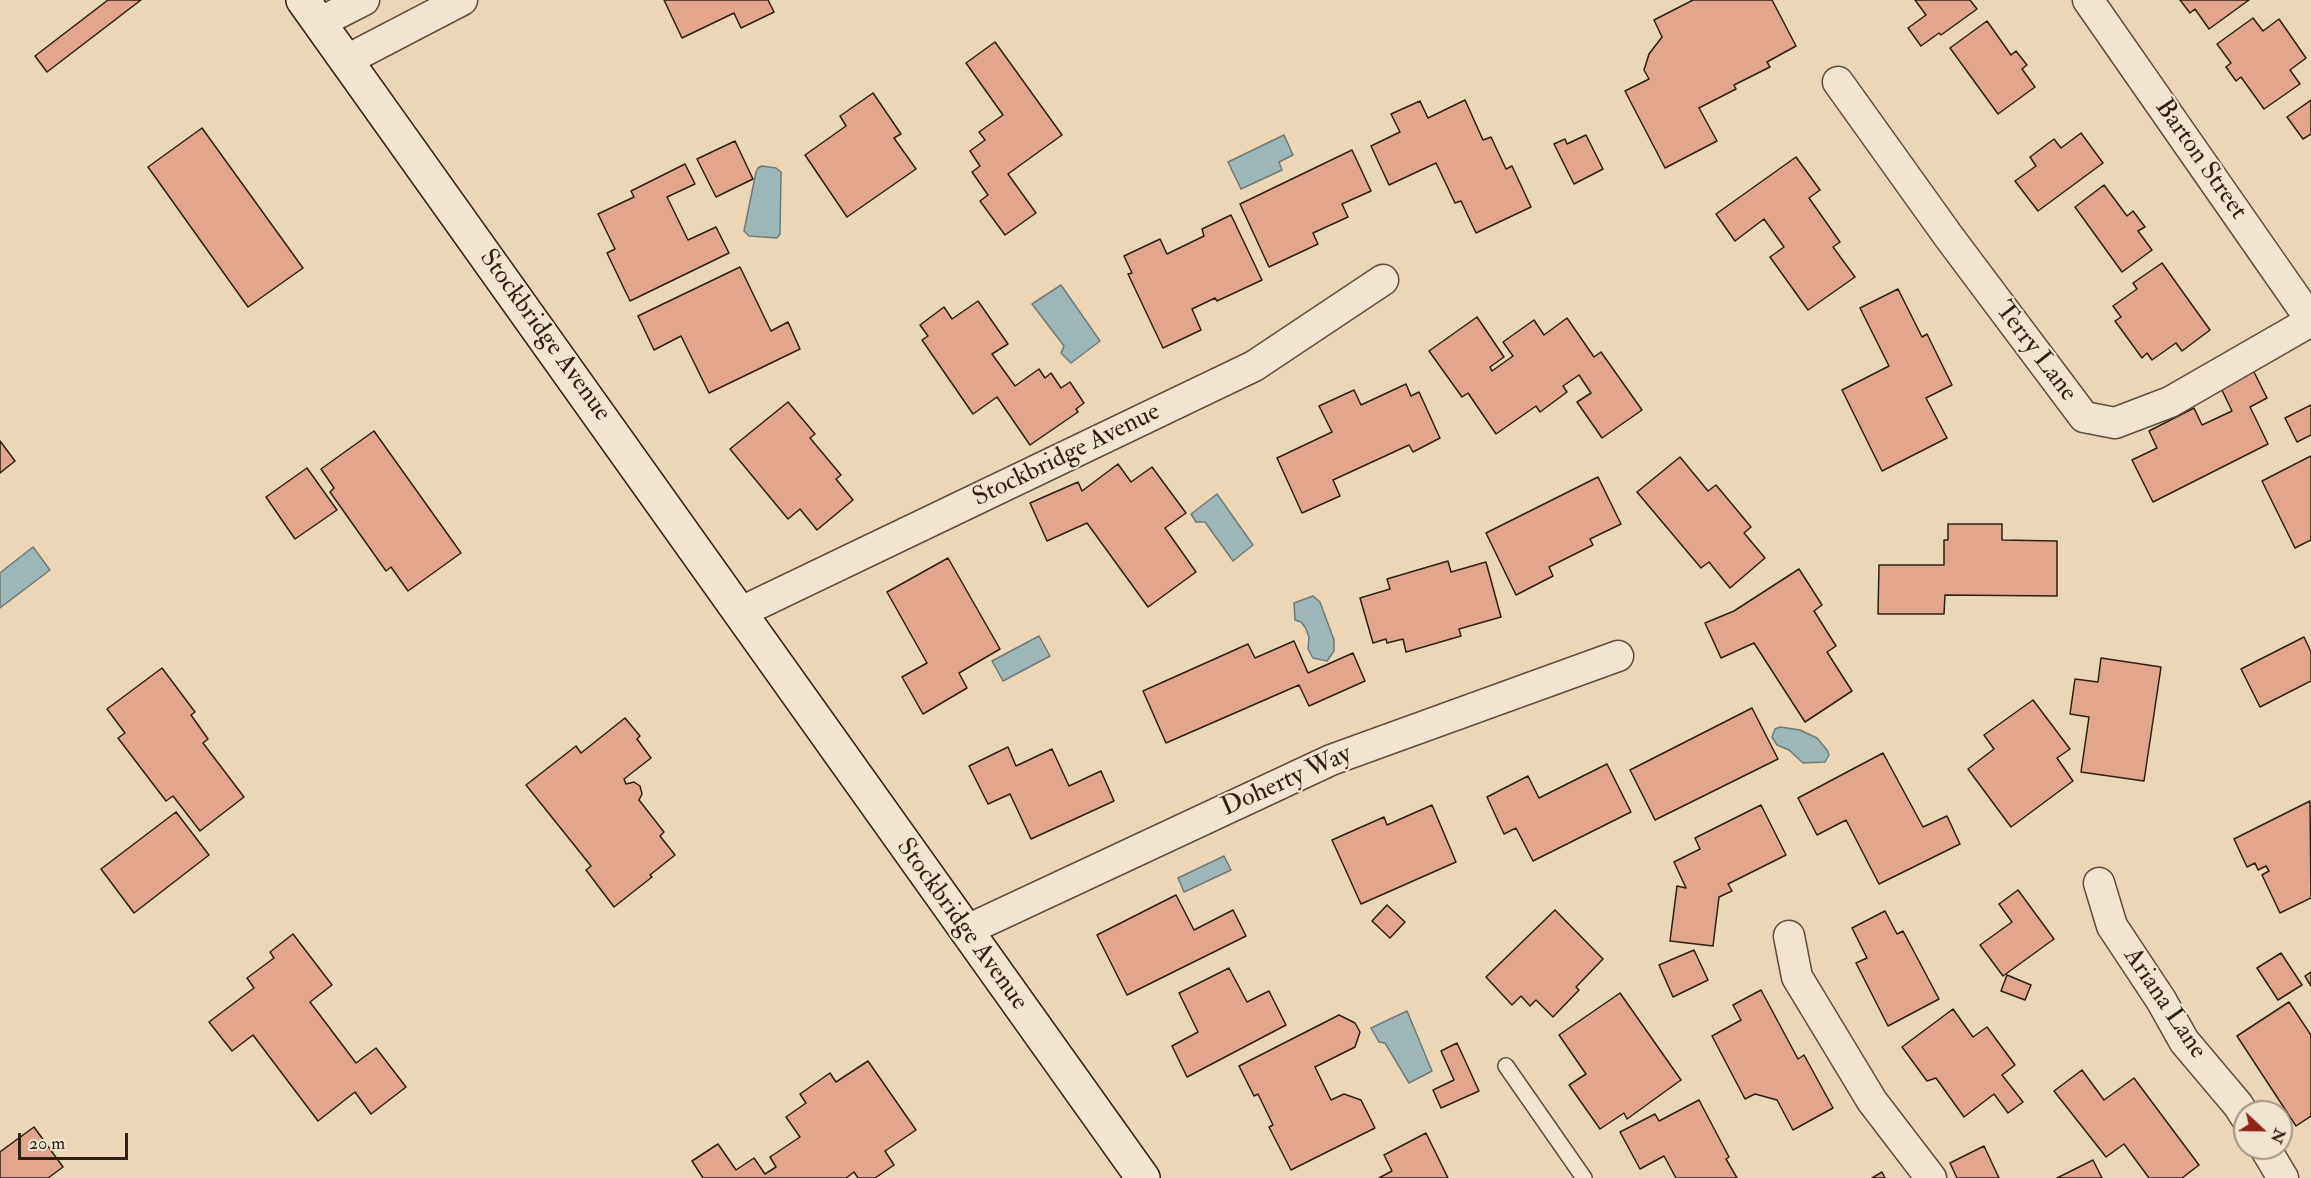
<!DOCTYPE html>
<html>
<head>
<meta charset="utf-8">
<style>
	body { margin:0 }
	#map { position:relative; width:2311px; height:1178px; overflow:hidden; background:#ebd7b6; font-family:"IM FELL Double Pica",serif }
	canvas { display:block }
	.north { position:absolute; left:2233px; top:1100px; width:60px; height:60px; box-sizing:border-box; background:#f2e5d0; border:2px solid #a49684; border-radius:50%; rotate:112deg; font-size:16px; font-weight:700; line-height:24px; text-align:center; color:#2f1f12 }
	.north::after { content:''; display:block; margin:auto; width:21px; height:27px; background:#8f2418; clip-path:polygon(50% 0,100% 100%,50% 72%,0 100%) }
	.scale { position:absolute; left:18px; top:1133px; width:110px; height:27px; box-sizing:border-box; border:3px solid #2f1f12; border-top:0; padding-left:8px; font-size:18px; line-height:21px; white-space:nowrap; color:#2f1f12; -webkit-text-stroke:4px #f2e5d0; paint-order:stroke }
</style>
</head>
<body>
<div id="map">
<canvas width="2311" height="1178"></canvas>
<div class="north">N</div>
<div class="scale">20 m</div>
</div>
<script>
const ctx = document.querySelector('canvas').getContext('2d');
ctx.lineJoin = 'round';
function fillPath(path, color) {
  ctx.fillStyle = color;
  ctx.fill(path, 'evenodd');
}
function shape(rows) {
  const path = new Path2D();
  for (const r of rows) {
    path.moveTo(r[0], r[1]);
    for (let i = 2; i < r.length; i += 2) path.lineTo(r[i], r[i + 1]);
  }
  return path;
}
function stroke(path, color, width, dash) {
  ctx.strokeStyle = color;
  ctx.lineWidth = width;
  ctx.lineCap = dash ? 'butt' : 'round';
  ctx.setLineDash(dash || []);
  ctx.stroke(path);
}
function write(font, color, halo, rows, align = 'center') {
  ctx.font = font + ' "IM FELL Double Pica",serif';
  ctx.lineWidth = 4.5;
  ctx.setLineDash([]);
  ctx.textBaseline = 'middle';
  ctx.strokeStyle = halo;
  ctx.fillStyle = color;
  for (const [text, x, y, turn = 0] of rows) {
    ctx.save();
    ctx.translate(x, y);
    ctx.rotate((+turn || 0) * Math.PI / 180);
    ctx.textAlign = isNaN(turn) ? turn : align;
    if (halo) ctx.strokeText(text, 0, 0);
    ctx.fillText(text, 0, 0);
    ctx.restore();
  }
}
const water = shape([
	[1284,135,1293,155,1279,162,1282,170,1241,189,1228,162,1284,135],
	[762,166,776,168,781,172,780,234,777,238,749,236,744,231,756,172,758,168,762,166],
	[1061,285,1100,341,1071,363,1061,353,1064,346,1032,304,1061,285],
	[1217,494,1253,545,1233,561,1205,522,1196,522,1191,514,1217,494],
	[33,547,50,570,0,608,0,573,33,547],
	[1313,596,1320,602,1334,640,1334,651,1327,661,1313,658,1308,649,1309,637,1305,627,1301,622,1295,620,1294,603,1313,596],
	[1039,636,1050,656,1003,681,992,661,1039,636],
	[1780,727,1800,730,1817,738,1827,750,1829,755,1825,762,1803,763,1789,750,1777,745,1772,737,1775,729,1780,727],
	[1224,856,1231,870,1184,892,1178,878,1224,856],
	[1407,1011,1432,1071,1409,1083,1385,1043,1379,1042,1371,1028,1407,1011]
]);
const building = shape([
	[108,0,141,0,47,72,35,56,108,0],
	[664,0,768,0,774,12,741,28,734,13,682,38,664,0],
	[1693,0,1772,0,1796,46,1767,62,1770,67,1734,85,1736,89,1699,108,1717,141,1665,168,1625,91,1649,79,1644,70,1649,54,1662,37,1654,20,1693,0],
	[1915,0,1970,0,1977,9,1941,35,1939,33,1921,46,1908,28,1926,15,1915,0],
	[2180,0,2249,0,2209,29,2195,9,2190,13,2180,0],
	[2253,18,2263,31,2279,19,2306,58,2290,70,2300,84,2264,109,2241,77,2236,81,2226,67,2231,63,2217,44,2253,18],
	[1987,21,2011,55,2016,51,2027,65,2022,69,2035,87,1998,114,1950,48,1987,21],
	[995,42,1062,135,1008,174,1036,213,1005,235,980,201,988,195,972,172,980,166,970,151,985,140,979,132,1003,115,966,63,995,42],
	[873,93,901,134,894,138,916,169,847,217,805,155,846,126,840,116,873,93],
	[1465,100,1483,140,1491,137,1506,169,1512,166,1531,207,1476,233,1461,201,1455,203,1436,163,1389,185,1371,146,1400,132,1391,114,1420,101,1428,118,1465,100],
	[2311,100,2311,134,2303,139,2287,117,2311,100],
	[202,128,303,268,248,307,148,167,202,128],
	[2081,133,2103,163,2038,211,2015,181,2036,166,2030,157,2054,139,2061,148,2081,133],
	[1586,135,1603,169,1574,184,1554,144,1565,139,1567,144,1586,135],
	[735,141,753,179,716,197,697,159,735,141],
	[1352,150,1371,191,1342,204,1348,217,1313,233,1318,244,1269,267,1240,204,1352,150],
	[1796,157,1820,190,1809,198,1840,242,1833,247,1855,277,1808,310,1770,257,1784,247,1764,219,1735,241,1716,214,1796,157],
	[685,164,695,184,667,197,688,240,716,227,729,253,630,301,607,253,615,249,598,214,634,197,631,191,685,164],
	[2104,185,2127,216,2133,211,2145,227,2138,231,2152,250,2122,272,2075,207,2104,185],
	[1231,215,1262,280,1217,301,1215,298,1192,309,1201,330,1163,348,1128,274,1132,273,1124,256,1160,239,1167,254,1204,236,1202,229,1231,215],
	[2162,263,2210,330,2182,351,2176,343,2152,360,2147,353,2142,358,2115,321,2121,317,2113,306,2137,289,2133,283,2162,263],
	[740,267,771,331,788,322,800,349,709,393,681,336,654,350,638,316,740,267],
	[1898,289,1922,337,1927,334,1952,385,1926,398,1947,438,1882,471,1842,390,1889,366,1860,308,1898,289],
	[978,301,1008,344,992,354,1015,386,1039,369,1045,378,1051,373,1061,388,1070,382,1084,403,1076,409,1078,412,1030,445,997,397,973,414,922,340,928,336,920,325,944,307,952,319,978,301],
	[1477,317,1504,357,1490,367,1492,371,1513,356,1503,342,1534,320,1544,335,1567,318,1594,357,1601,352,1642,410,1602,438,1577,402,1591,393,1579,375,1563,386,1567,392,1540,412,1536,406,1496,434,1468,393,1462,397,1429,351,1477,317],
	[2253,370,2267,398,2250,407,2268,444,2153,502,2132,460,2157,448,2149,431,2194,408,2202,425,2232,411,2220,386,2253,370],
	[1406,384,1411,396,1419,392,1440,438,1413,452,1409,445,1333,480,1340,496,1302,513,1277,458,1332,432,1319,406,1354,390,1361,405,1406,384],
	[788,402,815,434,810,438,841,475,836,479,853,500,817,530,800,509,788,519,730,449,788,402],
	[2311,405,2311,435,2297,442,2285,418,2311,405],
	[374,431,461,553,408,591,391,567,386,571,330,492,334,488,321,469,374,431],
	[0,441,15,461,0,473,0,441],
	[2311,456,2311,540,2295,548,2262,481,2311,456],
	[1680,457,1708,491,1716,485,1751,527,1744,533,1765,558,1730,588,1709,562,1701,568,1637,492,1680,457],
	[1118,464,1131,482,1152,467,1186,513,1165,528,1196,572,1148,607,1087,523,1047,541,1030,503,1078,482,1082,491,1118,464],
	[307,468,337,510,295,539,266,497,307,468],
	[1598,477,1621,524,1590,539,1593,545,1549,567,1553,576,1516,595,1486,533,1598,477],
	[1948,524,2002,524,2002,540,2057,541,2057,596,1945,595,1944,614,1878,614,1879,565,1944,565,1944,540,1948,540,1948,524],
	[948,558,1000,649,959,673,967,688,923,714,902,677,927,663,887,592,948,558],
	[1448,561,1451,572,1486,562,1501,617,1459,629,1461,636,1406,652,1403,639,1387,643,1386,639,1373,643,1360,598,1390,589,1387,579,1448,561],
	[1799,569,1822,605,1814,611,1836,646,1827,652,1852,691,1805,722,1754,643,1721,658,1705,623,1734,611,1799,569],
	[2304,637,2311,652,2311,681,2260,707,2241,669,2304,637],
	[1294,641,1308,673,1353,653,1365,681,1309,706,1299,685,1166,743,1143,691,1248,644,1255,658,1294,641],
	[2101,658,2161,667,2144,781,2081,772,2089,717,2070,714,2075,679,2098,682,2101,658],
	[162,668,195,712,191,715,208,739,203,743,244,797,200,831,173,796,166,801,118,738,125,733,107,709,162,668],
	[2033,700,2070,749,2057,758,2073,781,2011,827,1968,769,1994,749,1984,735,2033,700],
	[1752,708,1778,759,1655,820,1630,770,1752,708],
	[625,718,640,736,637,739,651,758,624,779,626,784,634,782,640,786,642,794,639,800,664,832,660,836,675,855,650,875,652,877,614,907,586,870,591,866,526,785,576,746,581,753,625,718],
	[1008,747,1016,766,1052,749,1069,786,1101,771,1114,801,1031,839,1010,794,988,804,969,766,1008,747],
	[1883,753,1923,827,1947,816,1960,844,1879,884,1846,820,1817,835,1798,798,1883,753],
	[1607,764,1631,812,1533,861,1516,828,1504,834,1487,797,1528,776,1539,798,1607,764],
	[2310,801,2311,898,2280,913,2262,875,2269,871,2266,866,2258,870,2255,863,2247,867,2234,839,2310,801],
	[1432,805,1456,862,1361,904,1332,840,1384,817,1387,825,1432,805],
	[1761,805,1786,855,1728,884,1732,891,1719,897,1713,946,1670,941,1677,886,1686,888,1674,862,1700,849,1695,838,1761,805],
	[176,812,209,855,134,913,101,869,176,812],
	[2018,890,2054,939,2003,976,1980,945,2012,922,1999,904,2018,890],
	[1176,895,1194,930,1233,910,1246,936,1127,995,1097,935,1176,895],
	[1387,905,1405,922,1390,938,1372,921,1387,905],
	[1555,910,1603,959,1576,987,1579,990,1553,1017,1536,1000,1530,1006,1521,996,1512,1005,1486,977,1555,910],
	[1885,911,1897,934,1903,931,1939,999,1888,1026,1856,963,1867,958,1852,928,1885,911],
	[293,934,332,985,310,1002,356,1063,376,1048,406,1087,371,1114,355,1092,318,1121,253,1035,232,1051,209,1022,254,988,247,978,274,958,270,952,293,934],
	[1694,950,1708,980,1673,997,1659,965,1694,950],
	[2281,953,2302,985,2278,1000,2257,968,2281,953],
	[1229,968,1247,1002,1269,991,1286,1025,1187,1077,1172,1046,1198,1032,1179,993,1229,968],
	[2311,972,2311,986,2305,976,2311,972],
	[2007,975,2031,985,2025,1000,2001,991,2007,975],
	[1761,990,1798,1059,1804,1055,1833,1108,1793,1130,1777,1100,1755,1094,1745,1099,1712,1036,1741,1020,1733,1005,1761,990],
	[1620,993,1681,1080,1627,1119,1624,1113,1600,1129,1569,1085,1586,1074,1559,1035,1620,993],
	[2289,1002,2311,1035,2311,1116,2296,1126,2237,1036,2289,1002],
	[1953,1009,1973,1037,1987,1027,2015,1065,2002,1075,2023,1102,2008,1113,1994,1094,1964,1117,1936,1078,1927,1081,1902,1047,1953,1009],
	[1339,1015,1355,1023,1360,1032,1355,1047,1315,1067,1331,1100,1344,1094,1361,1100,1375,1128,1291,1170,1269,1127,1273,1125,1258,1094,1254,1096,1239,1066,1339,1015],
	[1457,1043,1479,1091,1441,1108,1433,1090,1454,1080,1441,1051,1457,1043],
	[868,1061,916,1130,885,1151,894,1165,875,1178,858,1178,854,1172,846,1178,703,1178,692,1161,718,1144,736,1170,754,1158,765,1174,776,1167,770,1157,800,1137,786,1117,806,1103,800,1094,830,1073,836,1082,868,1061],
	[2082,1070,2104,1100,2134,1078,2199,1165,2182,1178,2149,1178,2124,1144,2106,1157,2054,1091,2082,1070],
	[1699,1100,1729,1157,1726,1159,1737,1178,1676,1178,1664,1156,1640,1169,1620,1132,1655,1114,1659,1121,1699,1100],
	[34,1127,63,1167,48,1178,0,1178,0,1152,34,1127],
	[1426,1133,1448,1178,1379,1178,1392,1171,1384,1155,1426,1133],
	[1984,1146,1999,1178,1957,1178,1950,1163,1984,1146],
	[2093,1160,2102,1178,2057,1178,2093,1160],
	[1882,1172,1885,1178,1872,1178,1882,1172]
]);
const lane = shape([
	[1506,1066,1584,1178]
]);
const street = shape([
	[2088,0,2311,320],
	[319,23,364,0],
	[345,61,462,0],
	[1838,82,1949,237,2084,417,2115,423,2170,402,2311,321],
	[739,613,1254,366,1383,280],
	[2099,883,2112,926,2161,1000,2184,1041,2238,1105,2245,1116],
	[965,931,1331,760,1618,656],
	[1789,936,1797,977,1872,1101,1931,1178],
	[2265,1148,2283,1178]
]);
const secondary = shape([
	[303,0,1143,1178]
]);
const streetNames = [
	["Barton Street",2200,160,55],
	["Stockbridge Avenue",544,336,54],
	["Terry Lane",2035,352,53],
	["Stockbridge Avenue",1067,456,-26],
	["Doherty Way",1287,782,-24],
	["Stockbridge Avenue",961,925,54],
	["Ariana Lane",2164,1004,56]
];
fillPath(water, '#9db7b9');
stroke(water, '#717a76', 1.5);
fillPath(building, '#e1a68c');
stroke(building, '#2f1f12', 1.5);
stroke(lane, '#5e4d3b', 18);
stroke(street, '#5e4d3b', 33);
stroke(secondary, '#2f1f12', 36);
stroke(lane, '#f2e5d0', 15);
stroke(street, '#f2e5d0', 30);
stroke(secondary, '#f2e5d0', 33);
write('26px', '#2f1f12', '#f2e5d0', streetNames);
</script>
</body>
</html>
